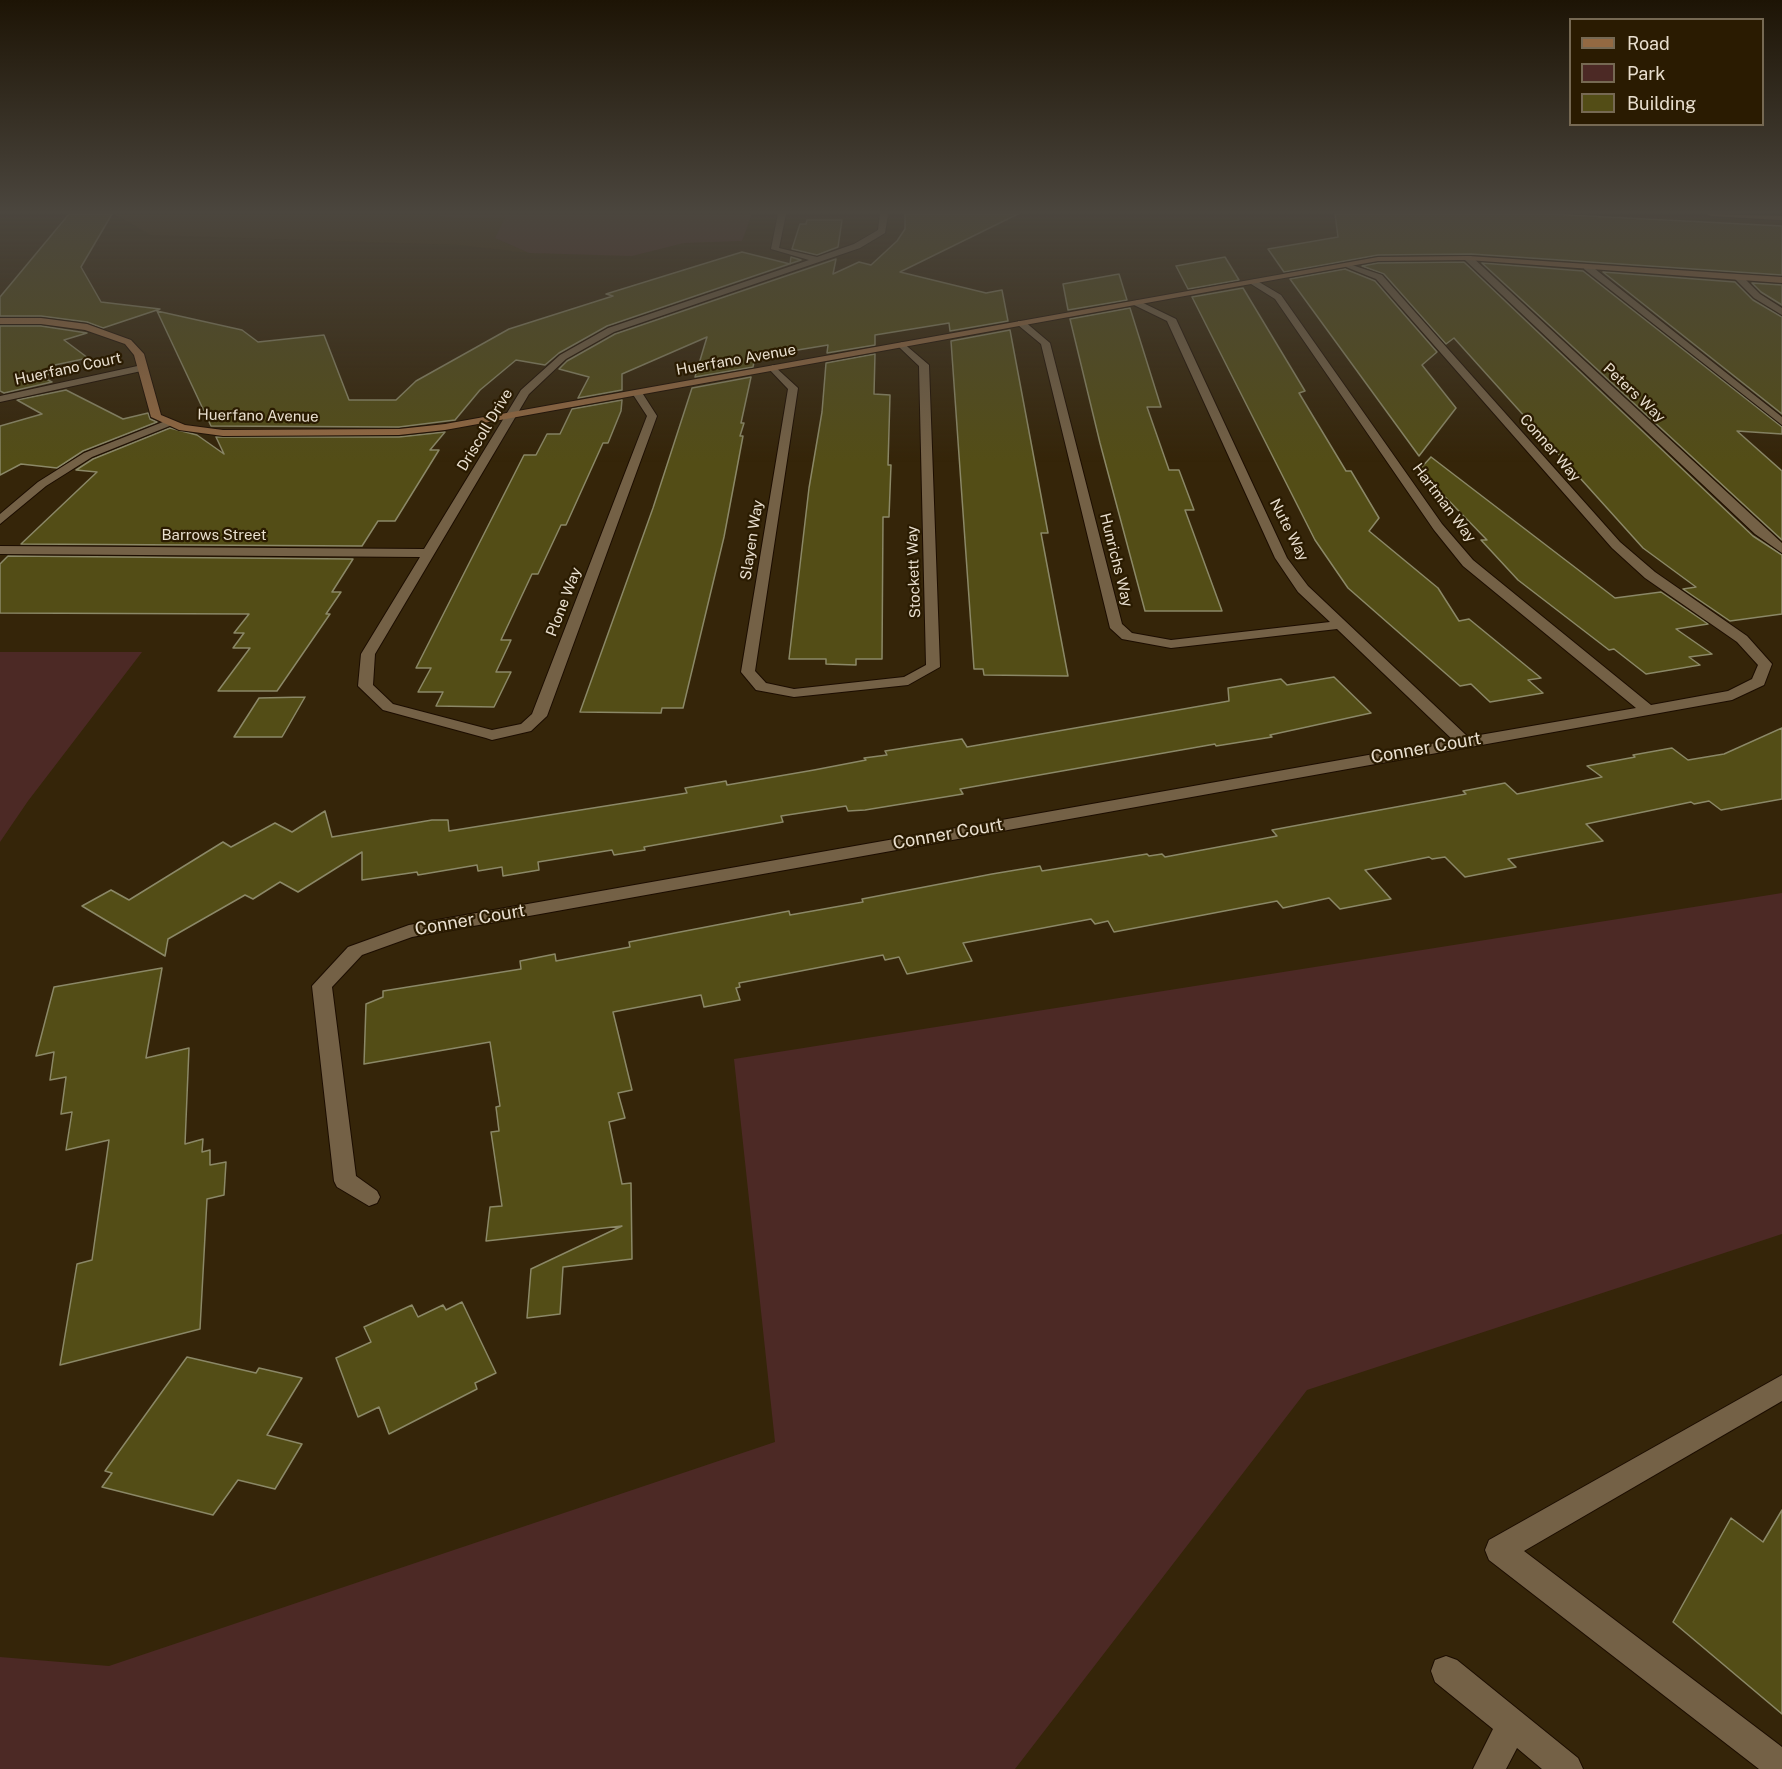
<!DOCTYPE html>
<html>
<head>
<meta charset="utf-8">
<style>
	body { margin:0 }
	#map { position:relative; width:1782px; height:1769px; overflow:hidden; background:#352509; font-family:"Public Sans",sans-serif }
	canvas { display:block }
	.legend { position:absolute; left:1569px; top:18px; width:195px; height:108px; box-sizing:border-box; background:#2a1b01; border:2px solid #766953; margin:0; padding:8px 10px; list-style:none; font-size:18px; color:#e9dfcf }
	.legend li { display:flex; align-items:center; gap:12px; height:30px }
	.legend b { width:30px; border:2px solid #766953 }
</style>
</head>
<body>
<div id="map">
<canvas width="1782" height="1769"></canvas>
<ul class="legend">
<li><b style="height:8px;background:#936942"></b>Road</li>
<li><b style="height:16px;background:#4c2925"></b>Park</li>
<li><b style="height:16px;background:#534d16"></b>Building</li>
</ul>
</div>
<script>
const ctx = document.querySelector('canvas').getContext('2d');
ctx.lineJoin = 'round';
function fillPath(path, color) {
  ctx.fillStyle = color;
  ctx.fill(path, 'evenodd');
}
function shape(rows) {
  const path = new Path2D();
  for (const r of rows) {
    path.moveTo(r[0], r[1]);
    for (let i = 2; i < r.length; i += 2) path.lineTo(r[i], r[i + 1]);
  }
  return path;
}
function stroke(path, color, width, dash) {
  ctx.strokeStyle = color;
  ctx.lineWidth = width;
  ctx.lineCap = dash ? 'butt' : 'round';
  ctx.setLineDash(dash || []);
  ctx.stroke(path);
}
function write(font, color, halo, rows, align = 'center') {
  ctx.font = font + ' "Public Sans",sans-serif';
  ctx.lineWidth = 4.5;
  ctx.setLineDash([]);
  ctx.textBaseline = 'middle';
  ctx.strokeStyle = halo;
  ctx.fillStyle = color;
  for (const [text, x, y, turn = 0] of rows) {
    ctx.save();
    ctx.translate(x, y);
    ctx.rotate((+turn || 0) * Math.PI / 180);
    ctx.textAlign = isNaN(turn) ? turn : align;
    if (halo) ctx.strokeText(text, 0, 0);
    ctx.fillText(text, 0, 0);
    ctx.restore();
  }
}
const built = shape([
	[114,214,427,214,452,218,506,218,495,238,529,253,458,245,151,235]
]);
const green = shape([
	[427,214,752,214,742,241,684,243,632,256,529,253,495,238,505,218,452,218],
	[0,652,142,652,28,801,0,842],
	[1782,893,1782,1234,1307,1390,1015,1769,0,1769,0,1657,109,1666,775,1442,734,1059]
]);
const building = shape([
	[69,214,112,214,81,267,101,302,160,309,103,328,87,322,41,316,0,316,0,297,69,214],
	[905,214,1018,214,900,272,986,293,1002,290,1008,321,950,331,949,323,875,335,875,345,827,353,828,345,755,357,753,367,695,377,707,337,622,374,622,390,578,398,589,377,559,369,567,361,615,334,836,259,833,274,859,262,871,265,897,241,905,229,905,214],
	[1335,214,1549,214,1782,226,1782,275,1471,254,1378,255,1284,272,1268,249,1338,237,1335,214],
	[807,220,842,220,838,247,817,255,792,249,800,224,806,224,807,220],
	[742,252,790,264,791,257,801,260,607,326,559,353,545,365,516,360,480,390,455,420,399,427,211,426,157,311,242,330,258,342,324,335,349,400,396,400,416,381,509,329,613,296,606,294,742,252],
	[1225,257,1239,280,1188,289,1176,266,1225,257],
	[1464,262,1753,536,1782,555,1782,614,1730,621,1683,589,1696,587,1643,548,1454,338,1446,344,1384,274,1362,266,1378,263,1464,262],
	[1482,263,1583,271,1782,427,1782,434,1737,431,1782,471,1782,540,1482,263],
	[1345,269,1375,281,1437,352,1422,365,1456,408,1419,456,1290,279,1345,269],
	[1603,272,1735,282,1753,300,1782,317,1782,414,1603,272],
	[1119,274,1127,300,1068,310,1063,284,1119,274],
	[1752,283,1782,285,1782,305,1761,292,1752,283],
	[1243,288,1305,391,1299,393,1346,471,1351,471,1379,518,1369,531,1438,588,1459,621,1469,619,1541,678,1528,680,1543,693,1490,702,1471,684,1460,686,1348,588,1315,540,1192,297,1243,288],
	[1130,308,1161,407,1147,407,1169,470,1179,470,1194,510,1185,510,1222,611,1145,611,1100,443,1070,319,1130,308],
	[0,326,41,326,87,333,64,340,88,358,50,366,62,372,40,376,52,382,4,393,0,391,0,326],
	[1010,330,1048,533,1041,533,1068,676,984,675,983,669,974,669,951,341,1010,330],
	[875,354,874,394,890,395,888,465,891,465,889,517,883,517,882,659,856,659,856,665,826,664,826,659,789,659,809,488,822,412,826,363,875,354],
	[751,377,741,423,744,423,740,436,743,436,724,537,683,708,662,708,661,713,580,712,653,508,692,388,751,377],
	[66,390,123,419,148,413,150,419,157,422,83,451,57,468,21,464,0,475,0,426,42,414,17,400,66,390],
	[622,400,621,411,608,443,603,443,566,525,561,525,538,574,532,574,501,640,511,640,496,672,511,672,494,707,436,706,443,692,418,692,431,668,416,668,524,455,536,455,547,434,560,434,572,409,622,400],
	[170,428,197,435,224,454,216,437,399,437,445,432,430,450,439,450,395,521,378,521,362,546,21,544,97,472,76,470,93,459,170,428],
	[1431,457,1615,598,1661,592,1708,624,1676,629,1712,654,1689,657,1700,665,1646,674,1614,649,1609,650,1518,580,1481,540,1487,540,1419,470,1431,457],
	[8,556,353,559,332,592,341,592,326,614,330,614,277,691,218,691,250,648,233,648,244,633,234,633,249,614,0,613,0,564,8,556],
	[1334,677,1371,713,1270,735,1272,737,1216,746,1215,744,960,789,963,794,865,810,848,811,846,806,781,816,783,822,644,847,645,850,614,855,612,850,538,862,539,870,503,876,502,867,478,871,477,865,418,875,417,872,362,880,362,852,298,892,280,882,253,899,245,895,168,939,165,956,82,906,111,890,129,900,223,842,231,847,275,823,292,832,325,811,332,837,432,820,448,820,449,831,687,793,685,788,726,781,727,785,814,770,866,760,864,758,887,755,885,751,962,739,967,747,1229,701,1228,688,1281,679,1287,685,1334,677],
	[305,697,282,737,234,737,259,698,305,697],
	[1782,728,1782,799,1721,810,1709,801,1694,804,1691,802,1586,824,1603,841,1508,859,1516,867,1465,877,1445,857,1432,859,1429,857,1365,870,1391,899,1340,909,1329,898,1283,908,1277,901,1114,932,1108,921,1095,924,1091,919,963,943,972,961,907,974,899,957,885,960,883,955,739,983,740,987,736,988,740,1000,704,1007,701,995,613,1012,632,1090,618,1093,625,1118,609,1122,622,1184,631,1183,632,1259,563,1267,560,1314,527,1318,531,1269,622,1226,486,1241,490,1207,502,1206,491,1132,499,1131,496,1107,500,1106,490,1042,364,1064,366,1004,383,997,383,991,521,969,520,961,555,954,556,961,630,947,629,942,680,932,789,911,790,915,863,902,862,899,992,874,1040,866,1042,871,1147,854,1149,856,1162,854,1165,857,1277,836,1272,830,1466,794,1463,791,1505,783,1517,794,1602,777,1587,766,1635,757,1633,755,1672,748,1688,760,1724,754,1782,728],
	[162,968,146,1058,189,1048,185,1144,203,1139,202,1152,210,1150,210,1165,226,1162,224,1195,207,1199,200,1329,60,1365,77,1264,92,1260,109,1140,66,1150,72,1112,61,1114,66,1077,50,1080,54,1052,36,1056,54,987,162,968],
	[462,1302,496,1373,475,1383,477,1389,389,1434,379,1407,358,1417,336,1358,371,1342,364,1327,412,1305,418,1317,443,1305,446,1310,462,1302],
	[187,1357,256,1373,259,1368,302,1378,267,1435,302,1444,275,1489,238,1480,213,1515,102,1487,112,1473,105,1471,187,1357],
	[1782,1510,1782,1714,1673,1622,1731,1518,1763,1542,1782,1510]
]);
const lane = shape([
	[1735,275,1741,275,1760,294,1782,308,1782,315,1754,298,1735,279,1735,275],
	[1782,1375,1782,1401,1524,1551,1782,1747,1782,1769,1759,1769,1489,1560,1485,1550,1489,1540,1782,1375],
	[1446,1656,1457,1660,1578,1758,1583,1769,1542,1769,1517,1748,1506,1769,1473,1769,1493,1729,1435,1682,1431,1671,1435,1660,1446,1656]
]);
const street = shape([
	[778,214,786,214,779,248,817,257,854,244,878,230,880,214,888,214,885,233,860,248,614,332,566,359,529,394,375,654,373,685,393,704,492,730,521,724,532,714,647,416,632,393,641,391,657,416,547,716,531,731,492,740,486,738,383,710,358,686,361,654,420,557,0,554,0,546,424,549,521,390,560,355,608,328,809,260,771,249,778,214],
	[1465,256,1471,256,1782,543,1782,553,1755,534,1465,260,1465,256],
	[1346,263,1382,275,1620,542,1655,572,1747,636,1772,664,1764,685,1732,700,412,937,362,955,332,987,356,1176,377,1191,380,1197,377,1203,369,1206,337,1187,334,1181,312,986,348,947,409,925,1453,740,1337,629,1171,648,1122,639,1110,628,1041,344,1018,325,1018,321,1024,321,1050,343,1122,624,1132,633,1171,640,1330,622,1298,592,1275,558,1167,321,1134,305,1133,303,1137,300,1176,319,1287,558,1308,586,1468,737,1636,708,1463,566,1434,530,1275,299,1251,284,1254,279,1281,295,1442,524,1473,560,1651,705,1728,691,1752,679,1758,665,1737,642,1645,578,1612,548,1376,279,1346,267,1346,263],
	[1584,265,1590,265,1782,417,1782,425,1584,269,1584,265],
	[902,342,929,365,940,667,908,685,794,697,756,690,741,672,788,389,768,368,773,365,798,388,755,671,766,683,794,689,904,677,926,665,919,366,899,347,897,345,902,342],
	[142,365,147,368,146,370,0,402,0,396,142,365],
	[168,420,172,421,172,425,92,457,46,486,0,524,0,514,38,482,84,453,168,420]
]);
const secondary = shape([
	[1707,214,1782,216,1782,220,1711,216,1707,214],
	[1468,256,1782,277,1782,283,1468,260,1378,261,445,430,399,435,223,436,179,430,151,417,134,355,125,344,85,330,41,324,0,324,0,318,41,318,87,324,131,340,144,354,161,415,185,425,223,430,399,429,445,424,1378,257,1468,256]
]);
const farStreetnames = [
	["Huerfano Avenue",736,360,-10],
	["Huerfano Court",68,369,-12],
	["Peters Way",1634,393,43],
	["Huerfano Avenue",258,416,1],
	["Driscoll Drive",485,430,-59],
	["Conner Way",1550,448,49],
	["Hartman Way",1444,503,53],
	["Nute Way",1289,530,63],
	["Barrows Street",214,535],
	["Slayen Way",752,540,-81],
	["Hunrichs Way",1116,560,76],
	["Stockett Way",914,572,-92],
	["Plone Way",564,602,-69]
];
const streetNames = [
	["Conner Court",1426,748,-10],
	["Conner Court",948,834,-10],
	["Conner Court",470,920,-10]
];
fillPath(built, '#3e2a07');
fillPath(green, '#4c2925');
fillPath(building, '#534d16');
stroke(building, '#8b8867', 1.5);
stroke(lane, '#1c0d00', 2);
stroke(street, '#1c0d00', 2);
stroke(secondary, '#1c0d00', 2);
fillPath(lane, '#746146');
fillPath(street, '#746146');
fillPath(secondary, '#936942');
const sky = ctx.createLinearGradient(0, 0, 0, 462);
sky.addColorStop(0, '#1d1405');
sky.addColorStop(0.46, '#4b463e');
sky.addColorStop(1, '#4b463e00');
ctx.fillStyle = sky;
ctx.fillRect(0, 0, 1782, 462);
write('15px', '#e9dfcf', '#2a1b01', farStreetnames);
write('18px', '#e9dfcf', '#2a1b01', streetNames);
</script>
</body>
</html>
